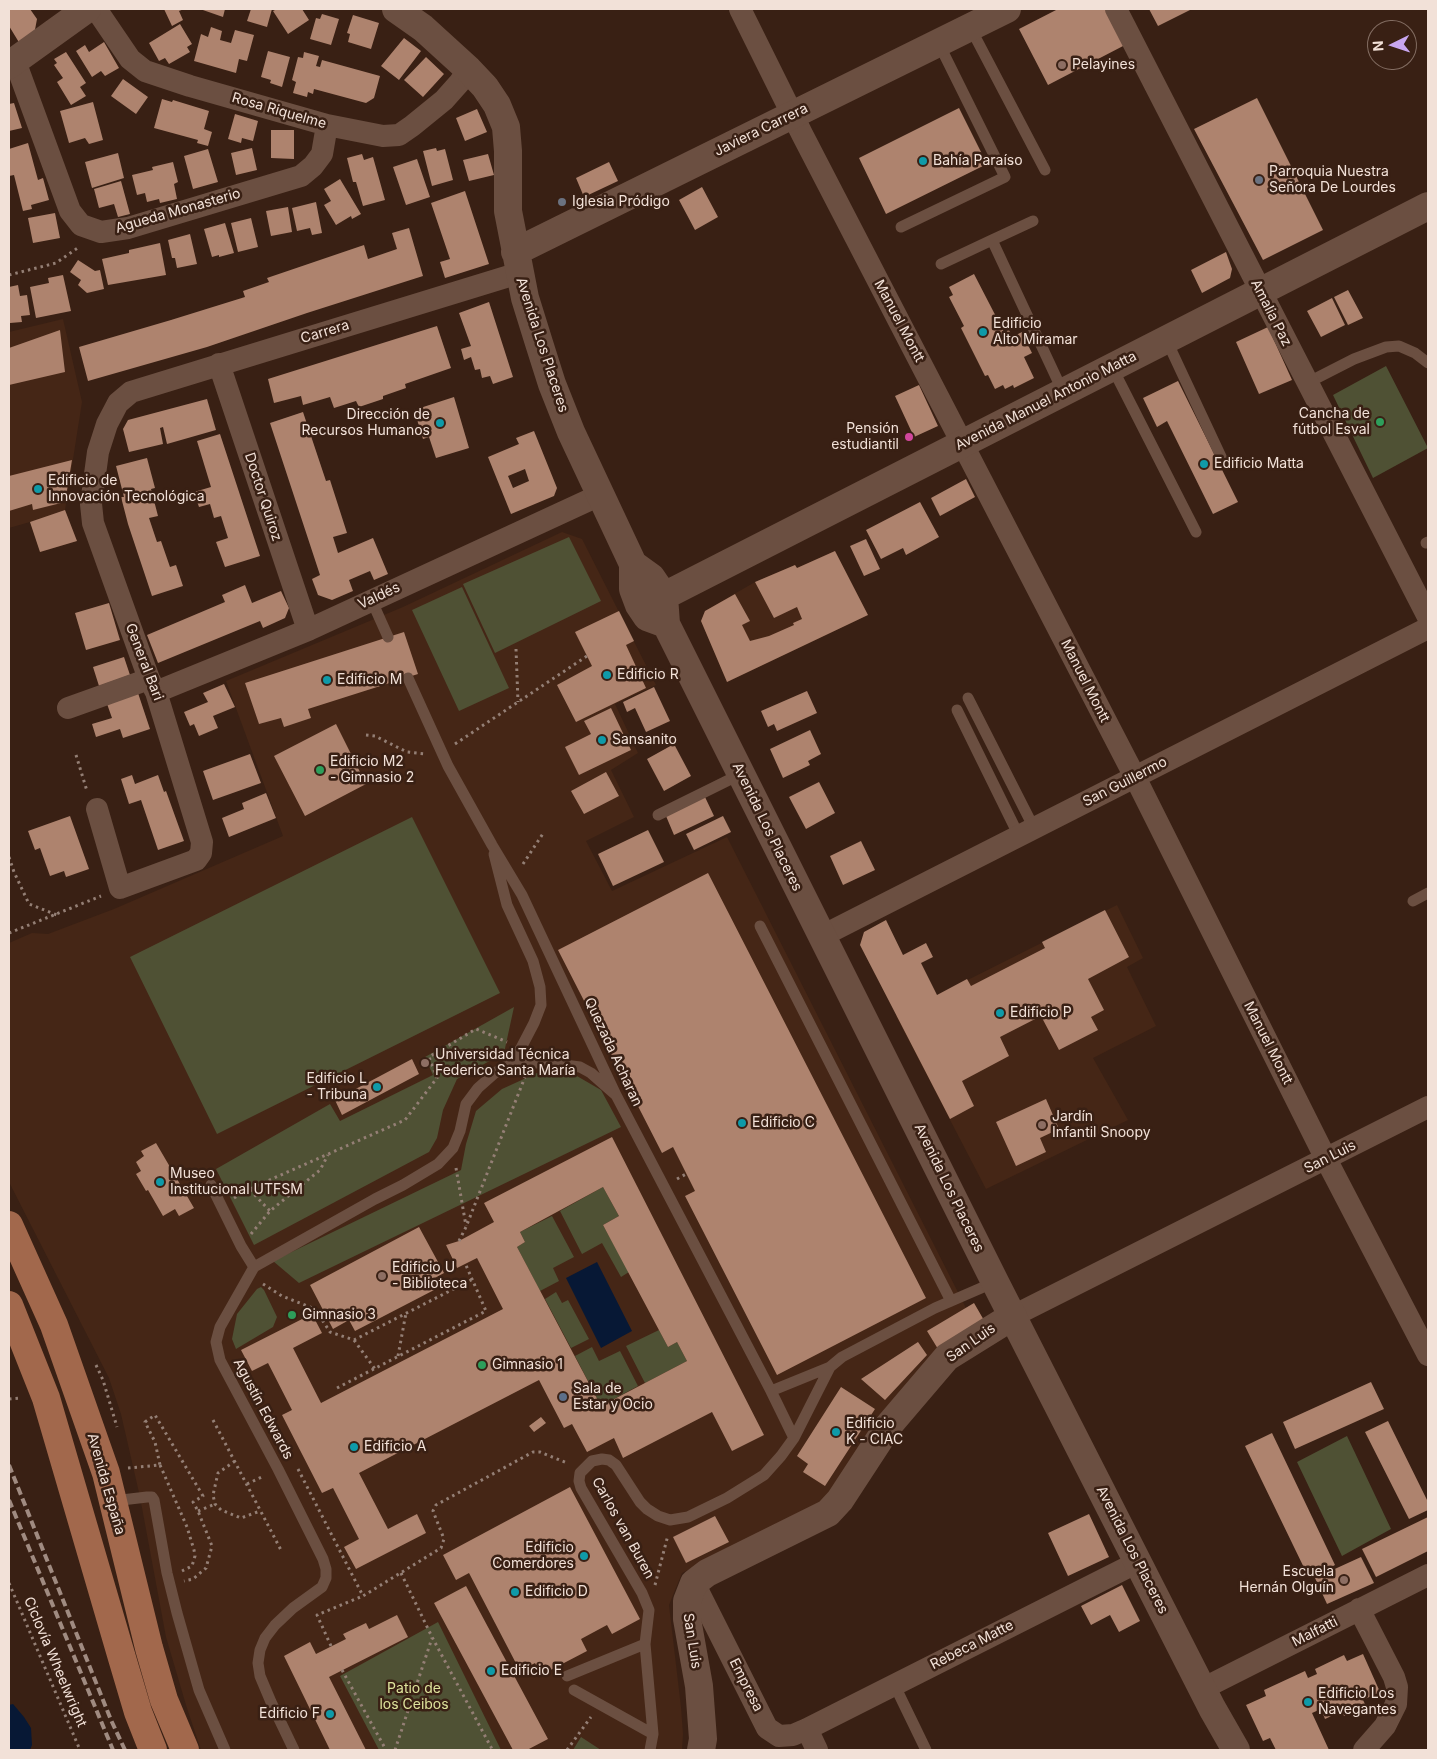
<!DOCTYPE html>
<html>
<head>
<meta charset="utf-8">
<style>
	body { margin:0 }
	#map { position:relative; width:1437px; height:1759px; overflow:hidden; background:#392014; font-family:Inter,sans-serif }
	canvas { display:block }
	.frame { position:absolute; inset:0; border:10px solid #f2e1d8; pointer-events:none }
	.north { position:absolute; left:1367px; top:20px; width:50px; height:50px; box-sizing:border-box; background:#392014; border:1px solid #836d62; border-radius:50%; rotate:266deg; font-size:14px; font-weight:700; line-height:20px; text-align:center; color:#f2e1d8 }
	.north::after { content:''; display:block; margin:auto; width:18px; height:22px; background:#c8a6ef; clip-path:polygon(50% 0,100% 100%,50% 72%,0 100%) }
</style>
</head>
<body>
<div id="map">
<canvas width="1437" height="1759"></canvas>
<div class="frame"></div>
<div class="north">N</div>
</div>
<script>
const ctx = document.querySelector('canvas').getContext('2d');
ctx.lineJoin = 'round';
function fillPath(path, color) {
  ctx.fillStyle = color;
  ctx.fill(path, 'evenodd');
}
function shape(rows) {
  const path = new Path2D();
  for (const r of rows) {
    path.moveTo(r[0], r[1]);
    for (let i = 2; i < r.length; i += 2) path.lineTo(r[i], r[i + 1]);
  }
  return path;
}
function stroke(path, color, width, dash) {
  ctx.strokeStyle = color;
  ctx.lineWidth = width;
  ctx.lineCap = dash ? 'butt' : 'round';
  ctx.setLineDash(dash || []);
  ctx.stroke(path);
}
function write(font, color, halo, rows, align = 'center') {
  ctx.font = font + ' Inter,sans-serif';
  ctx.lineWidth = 5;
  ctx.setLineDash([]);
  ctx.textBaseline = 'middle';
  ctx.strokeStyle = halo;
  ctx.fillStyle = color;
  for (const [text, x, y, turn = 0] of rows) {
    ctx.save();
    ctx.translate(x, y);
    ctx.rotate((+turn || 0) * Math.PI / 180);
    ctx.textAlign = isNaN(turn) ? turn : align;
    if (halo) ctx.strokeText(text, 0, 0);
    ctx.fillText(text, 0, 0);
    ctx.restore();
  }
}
const built = shape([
	[63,319,82,402,65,510,77,541,40,552,30,522,9,528,9,332],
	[562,532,582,539,656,685,615,704,638,753,611,770,634,817,586,841,612,891,727,837,966,1308,974,1303,985,1322,825,1502,682,1573,669,1605,681,1707,683,1734,682,1750,201,1750,186,1705,166,1637,140,1497,121,1414,109,1378,9,1182,9,943,32,933,48,934,114,909,283,836,226,681,403,607],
	[835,551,868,615,727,682,701,621,705,611,755,582,795,565,797,568],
	[1117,905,1143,958,1127,967,1156,1026,1093,1058,1128,1120,986,1189,896,1016]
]);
const green = shape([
	[1386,366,1428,448,1373,478,1333,395],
	[569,537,601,601,495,653,463,584],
	[462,587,509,688,459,711,412,610],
	[412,817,500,993,217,1134,130,957],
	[514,1007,504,1053,457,1079,443,1110,437,1138,429,1152,254,1245,216,1169,330,1104,340,1121,433,1075,425,1057],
	[570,1072,601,1090,621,1127,299,1283,273,1261,461,1170,466,1144,476,1111,502,1089,537,1073],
	[603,1187,619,1216,603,1225,629,1272,621,1277,602,1243,582,1254,560,1211],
	[552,1216,574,1257,553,1268,559,1281,540,1291,517,1247,525,1242,520,1232],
	[261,1287,264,1290,277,1317,273,1327,236,1349,232,1339,237,1314,257,1289],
	[556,1292,562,1303,568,1300,589,1339,571,1348,545,1299],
	[659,1330,668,1347,677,1342,687,1361,645,1383,626,1346],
	[592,1347,599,1361,620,1351,638,1386,601,1406,575,1356],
	[1347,1436,1391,1529,1342,1556,1297,1462],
	[438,1622,501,1750,379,1750,340,1676],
	[581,1737,601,1750,573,1750]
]);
const water = shape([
	[597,1262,632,1331,601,1348,566,1278],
	[13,1704,24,1717,31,1728,32,1745,30,1750,9,1750,9,1705]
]);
const building = shape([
	[9,9,30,9,37,19,34,35,20,44,9,26],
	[164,9,184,9,179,11,183,20,172,26],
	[200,9,225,9,223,17],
	[251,9,272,9,267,27,247,21],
	[277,9,302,9,309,20,288,34,273,11],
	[1058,9,1106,9,1125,45,1048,85,1019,29],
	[1149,9,1192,9,1158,26],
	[322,14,339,19,331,45,310,39,316,18,320,19],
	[353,15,379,23,371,49,348,42,350,34,347,33],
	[180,24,192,44,187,47,190,52,169,64,165,58,159,61,149,43],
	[211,27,222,31,220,40,231,43,235,30,254,35,247,61,239,59,236,73,194,61,201,34,208,37],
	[404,38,421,51,399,80,381,66],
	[104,42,119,68,105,76,101,71,92,77,76,51,85,45,89,52],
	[268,51,290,57,282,87,270,83,271,80,261,77],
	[66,52,86,83,80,87,86,96,71,105,57,82,63,78,54,65,57,63,54,59],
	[304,52,319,56,316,66,320,67,322,60,380,76,374,98,366,103,314,89,313,94,308,92,307,97,293,93,296,82,292,80,298,57,303,58],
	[426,57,444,74,423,97,404,80],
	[123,79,148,97,136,114,111,96],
	[1257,98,1323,230,1263,260,1194,129],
	[162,99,172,102,173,100,209,111,204,129,212,132,208,146,197,143,198,140,154,128],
	[93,102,103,140,89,144,85,138,69,143,60,111],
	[14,103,22,128,9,131,9,104],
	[959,108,987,164,886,214,859,158],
	[477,109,487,132,465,141,456,118],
	[235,114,258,121,253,141,242,138,241,143,228,139],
	[271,130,294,130,294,159,271,158],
	[28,143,38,180,43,178,49,200,31,205,32,209,23,211,14,175,9,176,9,149],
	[252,148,257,170,236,175,231,153],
	[436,148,437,151,445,149,453,180,432,186,423,151],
	[208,149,218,182,193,189,184,156],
	[118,153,124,178,92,188,85,162],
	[362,154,364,160,373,157,385,200,363,206,356,182,353,182,347,158],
	[488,154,494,175,469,181,463,160],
	[417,159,430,197,406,205,393,167],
	[173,162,178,182,174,184,177,199,160,203,159,199,147,202,145,193,137,195,132,175,153,170,152,167],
	[609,162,618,181,584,197,576,178],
	[340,179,361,214,352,219,351,216,336,225,324,205,331,201,324,189],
	[121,181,130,214,118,217,114,204,99,208,94,189],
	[702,187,718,217,695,230,679,200],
	[465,191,489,264,445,278,440,262,450,259,431,203],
	[316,202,322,233,312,235,310,228,297,231,292,208],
	[288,207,292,232,271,236,266,211],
	[55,213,60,238,33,243,28,218],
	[251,218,258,247,238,252,231,223],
	[225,223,234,253,219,257,219,255,212,257,204,229],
	[409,228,423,276,307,313,207,347,88,381,79,347,171,320,245,297,243,291,269,282,267,278,364,245,368,259,397,249,392,233],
	[190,234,197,264,177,268,175,258,172,258,168,240],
	[160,243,166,275,108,285,102,259,129,253,129,250],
	[1226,252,1232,269,1230,278,1202,293,1191,270],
	[78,260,95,271,100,270,104,289,87,293,78,285,81,280,70,272],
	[974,274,1004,332,1009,330,1012,337,1024,331,1027,338,1025,339,1032,353,1024,357,1034,378,1014,388,1013,385,1005,389,1003,385,995,389,988,375,985,376,961,328,964,326,949,297,953,295,949,287],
	[63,275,71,311,36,318,30,287,49,283,48,278],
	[18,285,20,296,27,295,30,315,21,316,22,322,10,323,9,316,9,287],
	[1348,290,1363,318,1348,325,1334,297],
	[1332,298,1345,325,1321,337,1307,311],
	[489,302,513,377,493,384,490,376,482,378,480,369,475,370,471,357,464,360,461,349,471,346,459,313],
	[437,326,451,368,405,384,406,388,383,396,383,399,359,407,356,401,334,408,330,397,303,405,301,396,274,403,268,379],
	[1268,327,1292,380,1259,394,1236,342],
	[60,330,65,372,9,385,9,348],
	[1178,381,1238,502,1213,514,1167,421,1157,427,1143,398],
	[919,385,938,426,914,437,895,396],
	[454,397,469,448,436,458,429,437,423,439,414,410],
	[207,399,216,430,167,444,163,427,160,428,163,444,129,452,123,429,128,420],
	[303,412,326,481,330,480,347,533,333,537,338,553,373,538,388,574,374,580,370,571,349,580,353,591,332,600,318,595,312,579,320,575,270,423],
	[534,431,557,488,554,496,511,514,488,457,519,444,516,438],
	[525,469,529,481,513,488,508,476],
	[220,434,260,556,225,567,216,542,228,538,221,516,214,518,210,504,199,507,194,492,211,487,197,441],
	[147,458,155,488,151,489,158,516,149,518,157,542,161,541,170,567,176,565,183,586,152,596,128,524,121,497,124,497,116,466],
	[72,460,65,502,33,510,32,504,9,511,9,476],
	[966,479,975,497,940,516,931,498],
	[920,502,939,537,906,555,903,548,881,559,866,530],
	[65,510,77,541,40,552,30,522],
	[866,539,880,569,864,576,850,546],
	[835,551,868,615,727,682,701,621,705,611,735,594,750,621,742,625,750,641,769,636,794,625,793,623,802,619,797,607,774,618,755,582,795,565,797,568],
	[245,585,252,603,281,591,289,608,285,618,263,628,260,621,158,663,147,635,225,602,222,595],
	[109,603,120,640,86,650,75,613],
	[619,611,634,641,626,645,646,688,576,722,557,685,592,666,575,632],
	[404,632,418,674,308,709,311,718,284,727,281,718,259,724,245,683],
	[124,657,130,675,99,686,93,667],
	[224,684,235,707,213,716,218,728,199,736,194,724,190,726,184,712,208,702,203,693],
	[654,687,670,721,646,732,635,708,627,712,623,702],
	[137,690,150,729,123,738,120,729,96,737,92,724,112,718,106,701],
	[807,691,817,713,777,731,774,724,768,727,761,711],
	[611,708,631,750,579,775,565,747,591,734,584,721],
	[336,724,366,784,305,816,274,756],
	[810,730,821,754,808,761,810,765,783,778,770,749],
	[674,744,691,776,664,791,647,759],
	[250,754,261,783,213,800,203,771],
	[606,772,619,796,584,814,571,791],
	[132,775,135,784,158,775,164,792,166,791,184,841,158,850,141,800,129,804,121,779],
	[819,782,835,813,806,829,789,797],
	[266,793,276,818,229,837,222,818,244,809,242,803],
	[705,797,714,816,674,835,666,816],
	[70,816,89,869,66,877,64,871,50,876,40,848,35,850,28,831],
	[723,816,731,832,694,850,686,834],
	[648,830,664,862,613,886,598,854],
	[861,841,875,870,843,885,830,856],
	[708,873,926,1298,777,1375,685,1196,695,1191,673,1147,662,1153,558,950],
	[1105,910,1129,957,1088,979,1104,1010,1091,1017,1098,1030,1059,1050,1041,1016,1000,1037,1009,1056,962,1081,974,1106,950,1119,860,945,864,932,886,920,903,955,926,943,933,957,921,963,937,995,967,979,971,986,1045,948,1042,942],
	[412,1059,419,1074,342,1115,335,1100],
	[1046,1099,1059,1129,1040,1138,1046,1152,1016,1166,996,1122],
	[612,1137,764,1435,732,1451,712,1412,623,1458,614,1438,587,1452,572,1424,564,1428,539,1380,359,1473,388,1529,417,1514,426,1533,356,1569,344,1547,359,1539,333,1488,322,1493,282,1415,292,1410,268,1363,252,1371,241,1350,312,1314,322,1333,293,1348,321,1403,503,1309,477,1258,457,1268,446,1245,459,1241,494,1222,484,1203],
	[603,1187,619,1216,603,1225,668,1347,677,1342,687,1361,601,1406,517,1247,525,1242,520,1232],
	[156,1143,194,1208,179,1216,175,1209,163,1216,148,1190,146,1191,136,1174,141,1171,136,1162,144,1156,141,1151],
	[419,1227,444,1273,431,1280,436,1289,355,1331,349,1320,333,1329,310,1285],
	[974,1303,985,1322,938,1349,927,1331],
	[918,1342,927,1355,885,1400,861,1379],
	[1371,1382,1384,1409,1295,1449,1283,1422],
	[841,1387,875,1409,825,1486,803,1472,808,1464,797,1456],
	[541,1417,546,1423,534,1432,529,1426],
	[1388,1421,1428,1502,1428,1510,1409,1519,1365,1432],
	[1272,1433,1335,1565,1309,1578,1245,1446],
	[570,1487,640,1619,612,1634,607,1625,581,1639,587,1651,541,1675,535,1663,520,1671,469,1573,456,1580,443,1555],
	[1089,1514,1109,1557,1068,1576,1048,1533],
	[715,1516,729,1542,686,1563,673,1537],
	[1428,1517,1428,1551,1376,1577,1362,1549],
	[1361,1557,1374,1583,1327,1604,1315,1578],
	[1122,1585,1140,1621,1119,1632,1110,1615,1091,1625,1081,1606],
	[466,1586,548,1739,527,1750,513,1750,434,1603],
	[397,1615,408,1637,329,1677,366,1750,330,1750,284,1656,310,1642,316,1654,346,1639,343,1634,366,1623,369,1629],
	[1363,1654,1380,1692,1363,1700,1366,1706,1344,1716,1342,1711,1325,1719,1321,1709,1312,1713,1329,1750,1276,1750,1270,1738,1263,1741,1246,1705,1266,1696,1264,1690,1305,1671,1308,1678,1317,1674,1315,1669,1344,1655,1347,1661]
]);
const path = shape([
	[9,275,56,263,79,247],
	[516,649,518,702],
	[366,735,375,736,407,752,425,754],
	[455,744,587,656],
	[76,755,87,791],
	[9,857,14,872,29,904,57,915],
	[523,864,544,832],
	[9,933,101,896],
	[456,1168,466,1226],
	[677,1179,686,1174],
	[250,1190,270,1211],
	[234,1198,256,1186,405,1120,437,1078,429,1057,476,1029,507,1042],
	[251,1234,270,1211,320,1170,328,1155],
	[459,1241,466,1227,525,1077],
	[263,1284,282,1296,315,1309,330,1332,354,1340,473,1279],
	[354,1340,375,1369],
	[398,1356,406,1313],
	[96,1365,103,1380,117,1427],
	[337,1388,486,1311,465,1263],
	[9,1399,21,1398],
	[213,1420,282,1552],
	[235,1461,218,1473,213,1495,215,1504,221,1510,241,1518,260,1511],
	[160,1465,187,1527,194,1550,195,1556,192,1566,182,1571],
	[128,1468,160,1465,155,1442,145,1422,155,1415,203,1496,193,1502,198,1511,212,1546,206,1568,193,1579,184,1581],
	[298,1469,363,1596,441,1548,444,1539,433,1511,436,1505,533,1452,540,1452,567,1463],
	[247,1484,264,1476],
	[198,1511,215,1504],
	[401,1573,432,1637,492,1749,490,1750],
	[9,1583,80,1750],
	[655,1585,668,1535],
	[331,1646,317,1615,363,1596],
	[342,1670,386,1750],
	[395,1750,432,1638],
	[567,1750,591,1717]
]);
const lane = shape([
	[970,27,1045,170],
	[901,227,1005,177,938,42],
	[992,240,1033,221],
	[941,264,992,240,1063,392],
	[1166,339,1224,463],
	[1112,367,1196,532],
	[1307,383,1354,359,1386,347,1399,346,1415,353,1428,363],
	[1426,543,1428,542],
	[371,599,388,637],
	[408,678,448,766,492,845,522,895,616,1095,771,1391,794,1438],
	[968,698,1034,828],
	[957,710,1019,836],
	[658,815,741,774],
	[494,854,507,905,533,961,540,987,541,1005,534,1023,521,1048,511,1063],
	[1413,901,1428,893],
	[760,926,951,1301],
	[211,1185,241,1246,254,1267],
	[771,1391,830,1367,842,1357,935,1308,995,1282],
	[113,1501,147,1497,152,1497,154,1500,167,1573,177,1613,199,1690,225,1750],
	[567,1676,645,1644],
	[894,1684,926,1750],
	[574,1690,653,1734],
	[294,1750,271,1702,260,1676,258,1663,260,1650,265,1638,275,1625,293,1608,322,1587,326,1578,326,1569,323,1559,278,1469,220,1360,216,1342,220,1327,254,1267,375,1199,403,1185,438,1164,453,1148,460,1131,466,1104,478,1088,495,1073,511,1063,549,1063,580,1067,591,1073,616,1095],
	[650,1750,653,1734,645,1644,649,1610,642,1593,581,1488,579,1481,580,1473,592,1461,602,1459,609,1460,616,1465,640,1502,647,1509,658,1516,670,1520,688,1517,727,1498,764,1475,781,1456,794,1438,830,1367]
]);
const street = shape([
	[96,9,130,59,145,71,190,86,327,125,383,136,399,135,412,126,444,100,460,82,468,69],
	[740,9,802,134,1135,777,1326,1159,1428,1355],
	[1116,9,1428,617],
	[15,61,70,211,81,225,101,232,128,228,301,176,313,166,322,154,327,125],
	[219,364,308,630],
	[156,692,308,630,600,495],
	[68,708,149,679],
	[97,809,120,888,196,860,201,853,202,842,156,692,149,679,93,523,91,504,98,452,107,424,118,403,131,392,519,273],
	[822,936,1428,628],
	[1013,1316,1428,1107],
	[694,1583,767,1728,779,1736,793,1735,807,1729,1138,1562],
	[1359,1609,1394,1677,1397,1687,1396,1704,1385,1726,1364,1750],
	[1202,1689,1428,1575],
	[807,1729,817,1750]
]);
const secondary = shape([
	[396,9,423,28,468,69,485,87,497,105,506,127,508,151,508,211,525,298,539,343,552,384,571,432,633,564,633,589,639,605,647,617,666,624],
	[9,65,87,9],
	[515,252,1007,9],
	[633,564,651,577,664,596,666,624,995,1282,1212,1708,1236,1750],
	[664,596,1428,206],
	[701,1750,703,1739,699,1686,687,1619,687,1601,694,1583,707,1573,828,1513,840,1500,889,1425,947,1357,1013,1316]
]);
const primary = shape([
	[9,1225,54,1325,106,1473,149,1648,164,1700,185,1750],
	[9,1305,46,1398,122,1658,138,1712,153,1750]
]);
const rail = shape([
	[9,1465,111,1720,125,1750],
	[9,1500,113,1750]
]);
const markers = [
	[1062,65,5,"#8d6e63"],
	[923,161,5,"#0f9aa8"],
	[1259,180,5,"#6b7280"],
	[562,202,5,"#6b7280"],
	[983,332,5,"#0f9aa8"],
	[1380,422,5,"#2e9e5b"],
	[440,423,5,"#0f9aa8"],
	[909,437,5,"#d1479c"],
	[1204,464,5,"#0f9aa8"],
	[38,489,5,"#0f9aa8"],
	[607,675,5,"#0f9aa8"],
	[327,680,5,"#0f9aa8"],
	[602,740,5,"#0f9aa8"],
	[320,770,5,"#2e9e5b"],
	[1000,1013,5,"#0f9aa8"],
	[425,1063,5,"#8d6e63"],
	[377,1087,5,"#0f9aa8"],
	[742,1123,5,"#0f9aa8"],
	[1042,1125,5,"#8d6e63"],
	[160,1182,5,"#0f9aa8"],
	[382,1276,5,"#8d6e63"],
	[292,1315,5,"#2e9e5b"],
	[482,1365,5,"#2e9e5b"],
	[563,1397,5,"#5c6f8a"],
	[836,1432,5,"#0f9aa8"],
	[354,1447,5,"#0f9aa8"],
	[584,1556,5,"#0f9aa8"],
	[1344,1580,5,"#8d6e63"],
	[515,1592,5,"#0f9aa8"],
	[491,1671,5,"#0f9aa8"],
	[1308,1702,5,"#0f9aa8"],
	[330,1714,5,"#0f9aa8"]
];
const poiNames = [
	["Pelayines",1072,65],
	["Bahía Paraíso",933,161],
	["Parroquia Nuestra",1269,172],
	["Señora De Lourdes",1269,188],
	["Iglesia Pródigo",572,202],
	["Edificio",993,324],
	["Alto Miramar",993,340],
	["Cancha de",1370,414,"right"],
	["fútbol Esval",1370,430,"right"],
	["Dirección de",430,415,"right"],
	["Recursos Humanos",430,431,"right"],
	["Pensión",899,429,"right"],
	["estudiantil",899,445,"right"],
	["Edificio Matta",1214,464],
	["Edificio de",48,481],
	["Innovación Tecnológica",48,497],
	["Edificio R",617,675],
	["Edificio M",337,680],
	["Sansanito",612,740],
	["Edificio M2",330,762],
	["- Gimnasio 2",330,778],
	["Edificio P",1010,1013],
	["Universidad Técnica",435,1055],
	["Federico Santa María",435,1071],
	["Edificio L",367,1079,"right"],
	["- Tribuna",367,1095,"right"],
	["Jardín",1052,1117],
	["Infantil Snoopy",1052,1133],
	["Edificio C",752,1123],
	["Museo",170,1174],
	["Institucional UTFSM",170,1190],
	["Edificio U",392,1268],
	["- Biblioteca",392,1284],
	["Gimnasio 3",302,1315],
	["Gimnasio 1",492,1365],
	["Sala de",573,1389],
	["Estar y Ocio",573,1405],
	["Edificio",846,1424],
	["K - CIAC",846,1440],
	["Edificio A",364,1447],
	["Edificio",574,1548,"right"],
	["Comerdores",574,1564,"right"],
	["Escuela",1334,1572,"right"],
	["Hernán Olguín",1334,1588,"right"],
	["Edificio D",525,1592],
	["Edificio E",501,1671],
	["Edificio Los",1318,1694],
	["Navegantes",1318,1710],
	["Edificio F",320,1714,"right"]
];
const streetNames = [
	["Rosa Riquelme",279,111,16],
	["Javiera Carrera",761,130,-26],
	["Agueda Monasterio",178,211,-16],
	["Amalia Paz",1271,313,63],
	["Manuel Montt",899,321,62],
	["Carrera",325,332,-17],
	["Avenida Los Placeres",542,345,72],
	["Avenida Manuel Antonio Matta",1046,401,-27],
	["Doctor Quiroz",263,497,72],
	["Valdés",379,596,-25],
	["General Bari",144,662,69],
	["Manuel Montt",1085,681,63],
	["San Guillermo",1125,782,-27],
	["Avenida Los Placeres",767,827,64],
	["Manuel Montt",1268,1043,63],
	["Quezada Acharan",613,1052,65],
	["San Luis",1330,1157,-27],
	["Avenida Los Placeres",949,1188,64],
	["San Luis",971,1343,-35],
	["Agustín Edwards",263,1409,62],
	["Avenida España",106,1484,74],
	["Carlos van Buren",623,1528,61],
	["Avenida Los Placeres",1132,1550,63],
	["Malfatti",1315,1632,-27],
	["San Luis",692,1641,81],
	["Rebeca Matte",972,1645,-27],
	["Ciclovía Wheelwright",55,1662,67],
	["Empresa",746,1685,63]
];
const parkNames = [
	["Patio de",414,1689],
	["los Ceibos",414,1705]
];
fillPath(built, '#452616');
fillPath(green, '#4f5134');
fillPath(water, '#071835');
fillPath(building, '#ae836e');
stroke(path, '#947f75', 3, [2.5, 4]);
stroke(lane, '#6b4f41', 11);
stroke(street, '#6b4f41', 22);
stroke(secondary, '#6b4f41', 28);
stroke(primary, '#a2684c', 28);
stroke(rail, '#a08b81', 4, [8, 4]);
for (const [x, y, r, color] of markers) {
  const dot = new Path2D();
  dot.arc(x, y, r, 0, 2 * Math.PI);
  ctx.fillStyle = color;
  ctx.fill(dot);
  stroke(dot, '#392014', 2);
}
write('14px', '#f2e1d8', '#392014', poiNames, 'left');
write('14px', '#f2e1d8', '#392014', streetNames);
write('14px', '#dee39c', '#392014', parkNames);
</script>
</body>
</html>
